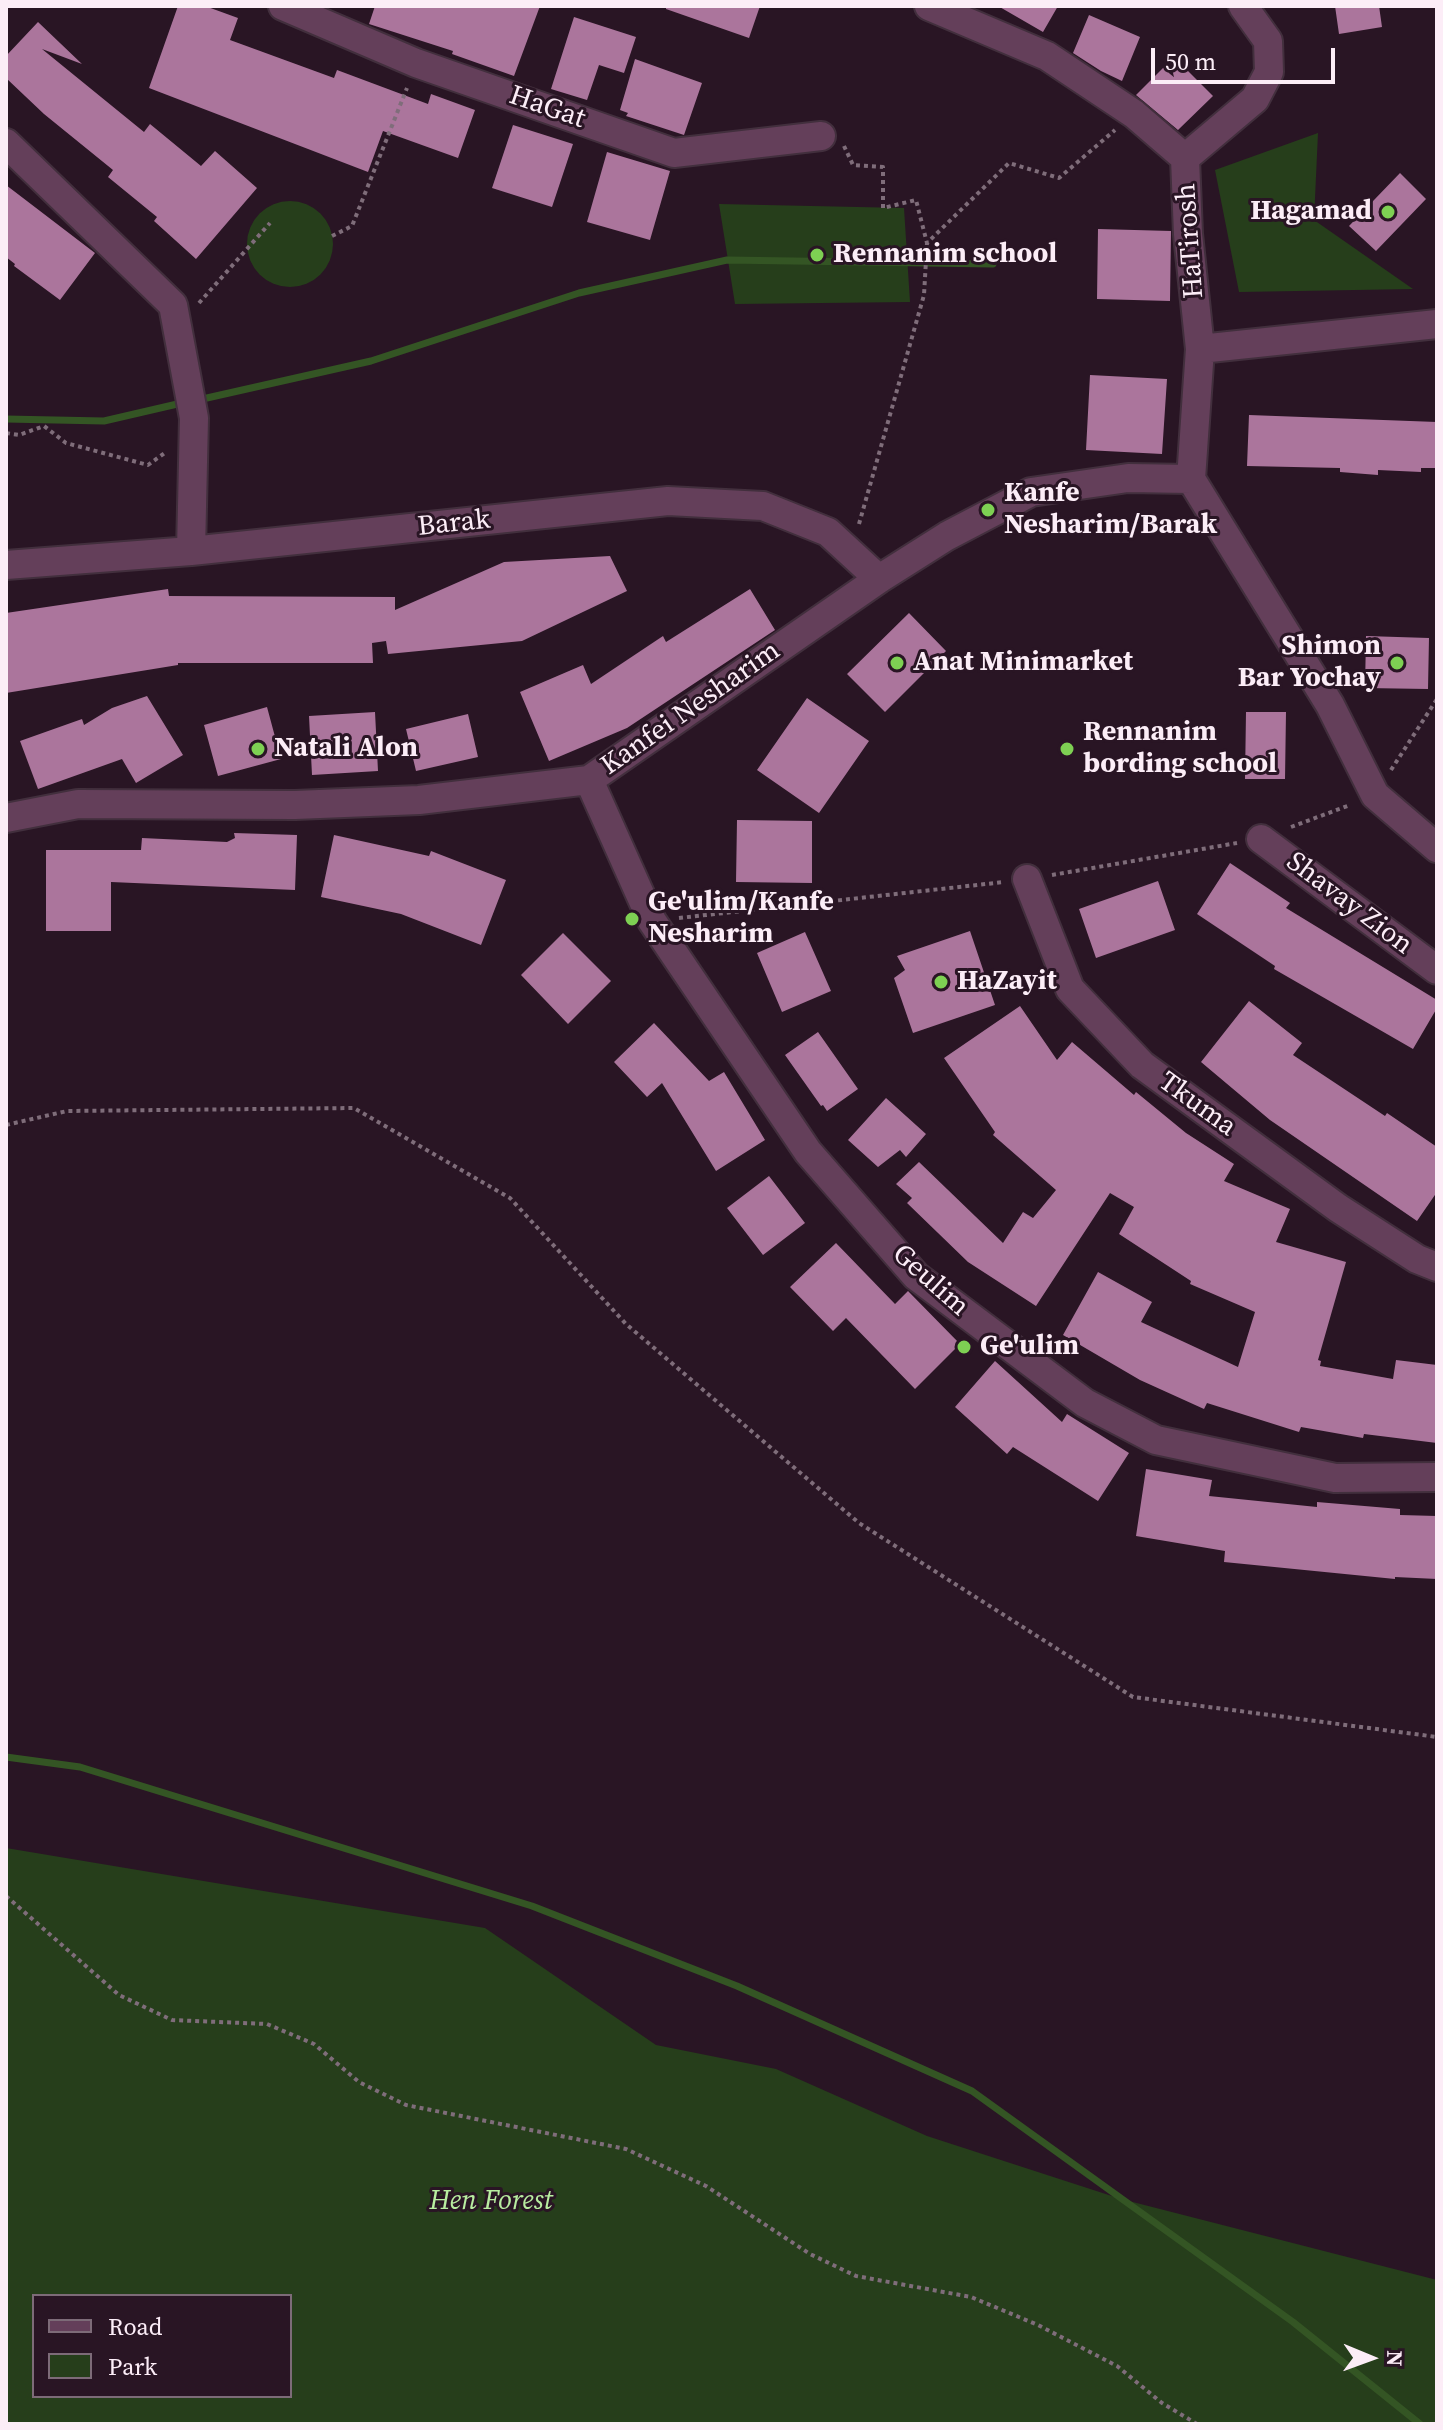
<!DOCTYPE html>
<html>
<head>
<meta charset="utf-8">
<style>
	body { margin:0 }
	#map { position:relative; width:1443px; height:2430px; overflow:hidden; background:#291524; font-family:"Source Serif 4",serif }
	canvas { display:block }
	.frame { position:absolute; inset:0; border:8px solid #fcedf7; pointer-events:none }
	.legend { position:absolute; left:32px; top:2294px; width:260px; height:104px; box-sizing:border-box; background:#291524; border:2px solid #7d6b78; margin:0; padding:10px 14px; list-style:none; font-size:24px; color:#fcedf7 }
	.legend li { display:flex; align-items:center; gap:16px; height:40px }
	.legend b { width:40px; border:2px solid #7d6b78 }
	.north { position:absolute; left:1331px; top:2318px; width:80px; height:80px; -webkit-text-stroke:6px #291524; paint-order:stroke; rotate:91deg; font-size:22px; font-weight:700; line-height:32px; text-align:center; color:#fcedf7 }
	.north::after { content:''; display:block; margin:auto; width:28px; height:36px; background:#fcedf7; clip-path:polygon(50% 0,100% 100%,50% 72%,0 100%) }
	.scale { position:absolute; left:1151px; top:48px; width:184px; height:36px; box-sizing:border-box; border:4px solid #fcedf7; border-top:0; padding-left:10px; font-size:24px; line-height:28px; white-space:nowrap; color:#fcedf7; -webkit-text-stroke:6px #291524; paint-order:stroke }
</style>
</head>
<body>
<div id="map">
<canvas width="1443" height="2430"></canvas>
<div class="frame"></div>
<ul class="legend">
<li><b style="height:10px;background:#643f5a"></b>Road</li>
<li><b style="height:22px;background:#263e1b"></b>Park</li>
</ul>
<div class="north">N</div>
<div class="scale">50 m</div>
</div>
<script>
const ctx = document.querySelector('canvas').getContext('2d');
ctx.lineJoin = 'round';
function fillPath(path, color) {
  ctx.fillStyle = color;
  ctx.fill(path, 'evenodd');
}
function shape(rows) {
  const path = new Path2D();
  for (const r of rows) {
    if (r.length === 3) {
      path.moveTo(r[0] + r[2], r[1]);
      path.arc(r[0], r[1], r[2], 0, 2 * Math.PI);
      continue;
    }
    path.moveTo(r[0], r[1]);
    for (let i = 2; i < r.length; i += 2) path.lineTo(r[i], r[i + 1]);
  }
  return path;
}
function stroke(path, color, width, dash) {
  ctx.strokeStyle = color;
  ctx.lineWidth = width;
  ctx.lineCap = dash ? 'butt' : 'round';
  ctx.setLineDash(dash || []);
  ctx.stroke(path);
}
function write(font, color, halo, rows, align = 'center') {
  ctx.font = font + ' "Source Serif 4",serif';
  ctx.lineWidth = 6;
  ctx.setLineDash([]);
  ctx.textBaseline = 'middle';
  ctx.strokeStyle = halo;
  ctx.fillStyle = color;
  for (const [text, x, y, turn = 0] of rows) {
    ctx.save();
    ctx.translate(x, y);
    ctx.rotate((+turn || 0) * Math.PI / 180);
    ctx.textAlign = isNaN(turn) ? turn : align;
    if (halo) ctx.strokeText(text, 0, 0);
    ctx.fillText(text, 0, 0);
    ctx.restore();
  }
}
const green = shape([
	[1318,133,1314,220,1413,289,1239,292,1215,170],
	[290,244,43],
	[719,204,904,208,910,302,735,304],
	[6,1848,485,1928,656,2045,776,2069,927,2136,1121,2199,1437,2280,1437,2424,6,2424],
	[34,2296,290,2296,290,2396,34,2396]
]);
const stream = shape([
	[198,400,371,361,579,293,727,260,993,264],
	[6,419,104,421,186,402],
	[6,1757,80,1767,532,1906,737,1986,972,2091,1293,2322,1420,2424]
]);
const building = shape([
	[178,6,205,6,238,18,230,40,334,78,337,70,428,104,431,94,475,110,458,158,383,131,368,172,149,88],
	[375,6,540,6,514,76,452,54,453,51,369,24],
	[666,6,760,6,749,38,666,9],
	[998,6,1058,6,1043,32],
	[1335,6,1379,6,1382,27,1339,34],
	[1089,15,1140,37,1122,81,1101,71,1073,53],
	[574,17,636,37,624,73,599,65,587,100,551,89],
	[38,22,82,64,42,49,144,132,150,124,201,166,215,151,257,188,196,259,154,221,157,217,108,177,113,170,44,114,6,78,6,56],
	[1174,57,1213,96,1178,130,1136,95],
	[635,59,702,83,684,135,626,116,628,113,620,110],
	[513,125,573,144,552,207,492,188],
	[607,152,670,171,650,240,587,222],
	[1400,173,1426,199,1376,251,1349,226],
	[6,185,95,253,60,300,14,266,15,264,6,257],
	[1098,229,1171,231,1170,301,1097,299],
	[1090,375,1167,379,1162,454,1086,450],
	[1249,415,1437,422,1437,468,1421,468,1421,472,1378,470,1378,475,1340,472,1340,468,1247,466],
	[610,556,627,591,522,641,388,654,386,641,372,643,373,663,178,663,178,665,6,693,6,613,168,589,169,596,395,597,395,610,504,562],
	[750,589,775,630,627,728,549,761,520,692,583,665,591,684,663,636,666,642],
	[909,613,946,651,885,712,847,674],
	[1366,636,1429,638,1428,689,1365,688],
	[147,696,183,755,136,783,122,759,38,789,20,741,82,719,84,725,112,708],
	[807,698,869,741,819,813,757,770],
	[267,707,281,759,218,776,204,725],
	[375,712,378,771,312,775,309,716],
	[1246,712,1286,712,1285,779,1245,779],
	[468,714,478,757,416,771,406,729],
	[737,820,812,821,812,883,736,882],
	[234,833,297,835,295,890,111,882,111,931,46,931,46,850,141,850,142,838,227,842,235,838],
	[334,835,429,856,431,851,506,880,481,945,401,914,321,897],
	[1230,863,1290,903,1286,908,1437,1000,1437,1008,1413,1049,1274,969,1275,966,1197,914],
	[1158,881,1175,930,1096,958,1079,909],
	[970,931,995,1005,913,1033,894,978,905,970,897,956],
	[805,932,831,991,782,1012,757,953],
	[563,933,611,981,568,1024,521,975],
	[1249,1001,1302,1043,1293,1055,1385,1116,1387,1113,1437,1147,1437,1192,1417,1221,1270,1120,1201,1062],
	[1020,1006,1057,1060,1072,1042,1134,1095,1136,1092,1186,1133,1234,1164,1224,1181,1290,1209,1276,1242,1346,1262,1318,1360,1321,1361,1320,1366,1393,1379,1396,1360,1437,1365,1437,1443,1364,1434,1363,1438,1301,1427,1299,1432,1207,1403,1204,1409,1140,1380,1063,1335,1098,1272,1152,1302,1141,1322,1238,1367,1255,1312,1190,1284,1191,1281,1119,1234,1134,1207,1110,1193,1036,1306,968,1262,907,1203,912,1198,896,1184,919,1162,1003,1243,1023,1212,1033,1218,1056,1190,993,1135,995,1132,944,1058],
	[654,1023,709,1081,724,1072,765,1140,716,1171,662,1083,647,1097,614,1062],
	[818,1032,858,1089,827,1111,823,1105,821,1106,785,1055],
	[886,1098,926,1134,906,1157,900,1150,878,1167,848,1140],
	[769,1176,805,1223,763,1255,727,1208],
	[836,1243,895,1304,908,1291,960,1344,915,1389,846,1318,833,1331,790,1287],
	[995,1361,1062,1422,1067,1414,1129,1453,1098,1501,1013,1447,1007,1454,955,1407],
	[1146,1469,1212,1480,1209,1496,1317,1507,1317,1502,1400,1509,1400,1515,1437,1516,1437,1579,1395,1577,1395,1579,1224,1562,1225,1551,1136,1536]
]);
const path = shape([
	[844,146,853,165,883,167,883,208,916,200,927,243,1009,163,1059,178,1115,130],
	[332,236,352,226,407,88],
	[199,303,270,223],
	[6,433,19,435,44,426,66,443,148,465,166,452],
	[859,524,924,295,927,243],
	[1391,770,1437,699],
	[1291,827,1350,805],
	[1052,875,1237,843],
	[679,918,1004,882],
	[6,1125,67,1111,354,1108,510,1198,626,1324,859,1523,1133,1697,1437,1737],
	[6,1896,119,1995,172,2020,267,2024,314,2044,359,2082,406,2105,626,2149,706,2186,810,2254,856,2276,971,2297,1038,2325,1117,2366,1162,2403,1197,2424]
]);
const street = shape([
	[283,6,416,63,674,153,821,136],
	[929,6,1047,56,1134,114,1185,158,1188,234,1200,349,1191,479],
	[6,143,173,305,194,418,191,551],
	[1185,158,1255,99,1269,72,1268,41,1243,6],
	[1200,349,1437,324],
	[1191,479,1330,705,1375,795,1437,848],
	[6,565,191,551,668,501,763,506,828,532,879,579],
	[589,780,652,921,808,1152,916,1276,1085,1403,1156,1440,1335,1478,1437,1477],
	[6,818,78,804,295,805,419,800,589,780,879,579,947,536,1031,492,1128,478,1191,479],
	[1261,839,1437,970],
	[1027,879,1070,989,1142,1065,1338,1208,1417,1259,1437,1267]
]);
const markers = [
	[1388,212,8,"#7ed053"],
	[817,255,8,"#7ed053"],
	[988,510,8,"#7ed053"],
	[897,663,8,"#7ed053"],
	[1397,663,8,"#7ed053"],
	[258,749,8,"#7ed053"],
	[1067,749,8,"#7ed053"],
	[632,919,8,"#7ed053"],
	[941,982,8,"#7ed053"],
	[964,1347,8,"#7ed053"]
];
const streetNames = [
	["HaGat",547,108,19],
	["HaTirosh",1191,241,-94],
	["Barak",454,524,-6],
	["Kanfei Nesharim",691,709,-35],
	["Shavay Zion",1349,904,37],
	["Tkuma",1197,1105,36],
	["Geulim",930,1281,42]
];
const poiNames = [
	["Hagamad",1372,212,"right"],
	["Rennanim school",833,255],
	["Kanfe",1004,494],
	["Nesharim/Barak",1004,526],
	["Shimon",1381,647,"right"],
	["Bar Yochay",1381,679,"right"],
	["Anat Minimarket",913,663],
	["Rennanim",1083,733],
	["bording school",1083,765],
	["Natali Alon",274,749],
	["Ge'ulim/Kanfe",648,903],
	["Nesharim",648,935],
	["HaZayit",957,982],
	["Ge'ulim",980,1347]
];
const parkNames = [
	["Hen Forest",491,2202]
];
fillPath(green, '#263e1b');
stroke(stream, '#345524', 7);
fillPath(building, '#ab759c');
stroke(street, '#422f3d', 32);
stroke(path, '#7f6d7a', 4, [4, 4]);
stroke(street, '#643f5a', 28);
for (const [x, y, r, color] of markers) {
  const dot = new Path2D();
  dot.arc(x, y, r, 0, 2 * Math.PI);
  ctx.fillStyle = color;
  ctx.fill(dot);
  stroke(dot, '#291524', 3);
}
write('28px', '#fcedf7', '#291524', streetNames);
write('bold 28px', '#fcedf7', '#291524', poiNames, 'left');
write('italic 28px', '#b8eda0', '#291524', parkNames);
</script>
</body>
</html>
